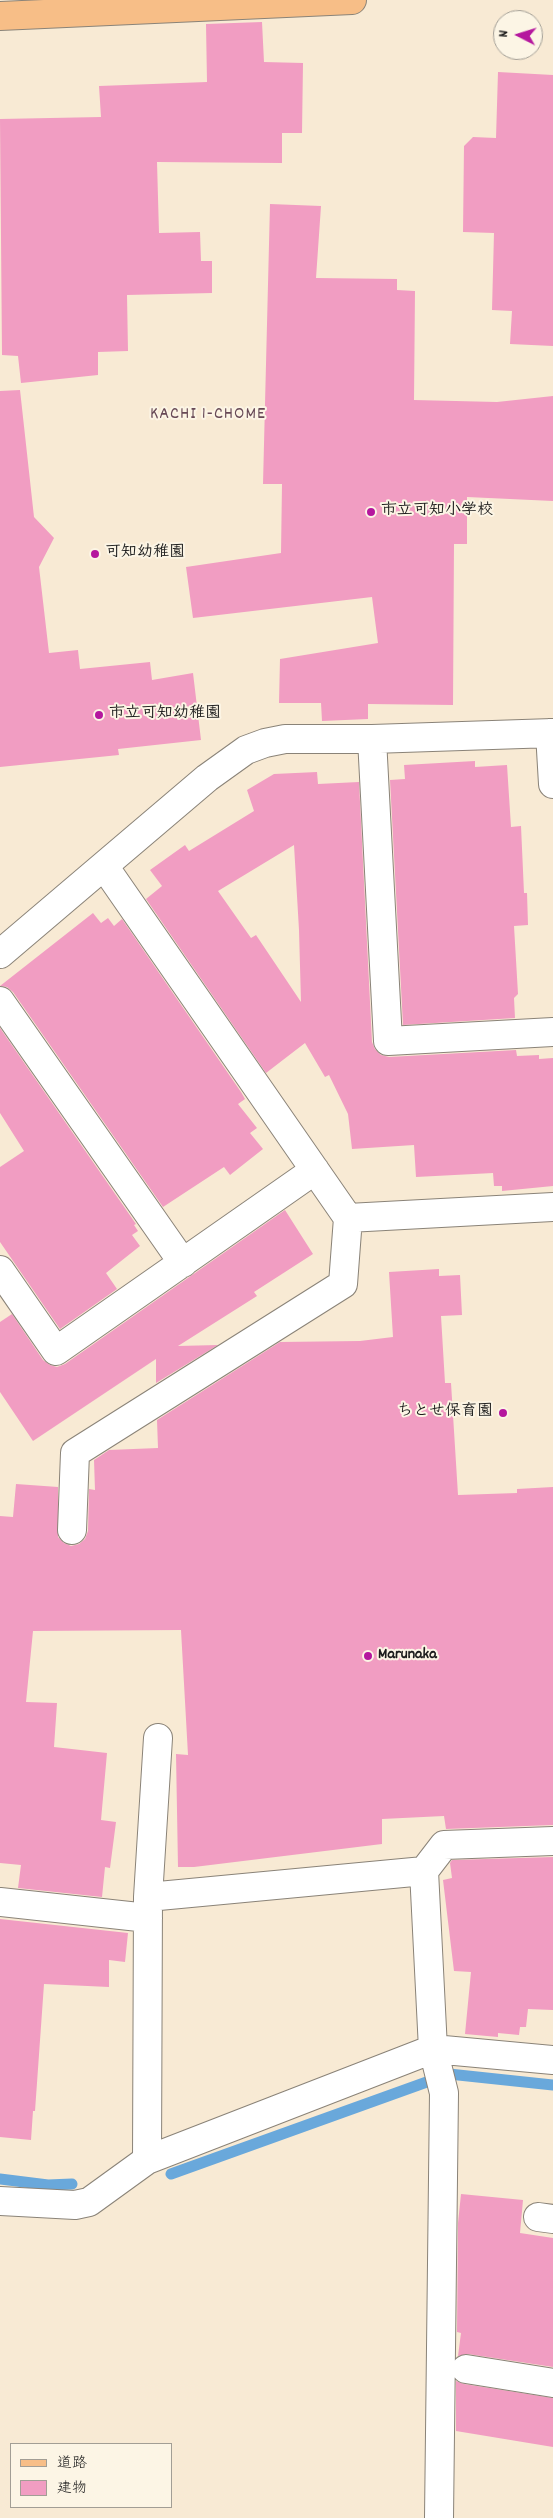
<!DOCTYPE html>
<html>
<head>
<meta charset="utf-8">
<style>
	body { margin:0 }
	#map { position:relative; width:553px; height:2518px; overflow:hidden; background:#f8ead4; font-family:Dekko,"Klee One",sans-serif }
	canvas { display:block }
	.legend { position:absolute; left:10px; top:2443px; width:162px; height:65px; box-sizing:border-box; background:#fcf5e5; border:1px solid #a29e95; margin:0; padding:6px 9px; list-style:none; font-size:15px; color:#1c1c1c }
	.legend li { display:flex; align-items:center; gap:10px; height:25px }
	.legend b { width:25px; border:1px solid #a29e95 }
	.north { position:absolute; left:493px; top:10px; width:50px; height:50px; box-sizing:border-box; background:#fcf5e5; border:1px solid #a29e95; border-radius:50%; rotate:275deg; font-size:14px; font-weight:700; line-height:20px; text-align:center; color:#1c1c1c }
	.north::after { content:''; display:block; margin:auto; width:18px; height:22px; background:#b5179e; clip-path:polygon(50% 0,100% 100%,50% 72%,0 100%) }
</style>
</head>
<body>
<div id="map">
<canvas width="553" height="2518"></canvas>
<ul class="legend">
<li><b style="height:6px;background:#f7be87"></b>道路</li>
<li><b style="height:14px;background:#f19dc2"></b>建物</li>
</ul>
<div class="north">N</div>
</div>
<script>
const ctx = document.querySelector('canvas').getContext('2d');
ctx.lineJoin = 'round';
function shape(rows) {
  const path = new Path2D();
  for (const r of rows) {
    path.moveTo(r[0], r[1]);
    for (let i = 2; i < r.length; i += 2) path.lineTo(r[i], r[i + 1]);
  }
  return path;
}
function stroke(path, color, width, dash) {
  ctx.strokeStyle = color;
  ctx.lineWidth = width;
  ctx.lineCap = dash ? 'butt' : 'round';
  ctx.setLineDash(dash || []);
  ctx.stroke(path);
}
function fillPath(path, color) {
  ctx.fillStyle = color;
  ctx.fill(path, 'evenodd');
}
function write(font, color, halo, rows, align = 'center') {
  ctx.font = font + ' Dekko,"Klee One",sans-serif';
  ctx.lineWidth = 4;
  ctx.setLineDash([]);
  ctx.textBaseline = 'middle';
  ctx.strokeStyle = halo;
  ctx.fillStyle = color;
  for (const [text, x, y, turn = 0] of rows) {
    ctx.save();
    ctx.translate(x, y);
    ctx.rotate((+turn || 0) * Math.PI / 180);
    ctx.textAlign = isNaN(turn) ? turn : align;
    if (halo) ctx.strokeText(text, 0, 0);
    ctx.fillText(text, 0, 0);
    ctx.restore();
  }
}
const stream = shape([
	[171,2174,449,2074,553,2085],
	[0,2179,48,2185,72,2184]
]);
const building = shape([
	[262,22,264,62,303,63,302,133,282,133,282,163,157,162,159,233,200,232,201,261,212,261,212,293,127,295,128,351,98,352,98,375,21,383,18,356,2,355,0,119,101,117,99,86,207,82,206,24],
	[498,72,553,75,553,346,510,344,512,311,492,310,494,233,463,232,464,146,473,137,496,138],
	[270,204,321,206,316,278,397,279,397,290,415,291,414,400,497,402,553,396,553,501,467,497,467,544,454,544,453,705,368,704,368,719,322,721,321,703,279,703,280,659,378,643,372,597,193,618,186,567,281,553,282,484,263,484],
	[20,390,34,517,54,538,39,567,49,653,78,650,80,669,150,662,152,680,193,673,201,740,118,749,119,755,0,767,0,391],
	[475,761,475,767,507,765,511,827,521,826,524,893,527,893,528,925,514,926,518,994,514,998,515,1018,403,1025,390,780,405,779,404,765],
	[317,772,318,784,359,782,372,1042,375,1049,381,1055,389,1057,516,1050,517,1056,539,1055,539,1059,553,1058,553,1186,502,1191,502,1186,494,1186,493,1173,416,1177,414,1145,352,1149,348,1114,329,1075,325,1077,305,1043,266,1073,146,899,162,886,150,870,185,845,189,851,254,811,247,790,274,774],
	[294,845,299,930,301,1002,256,935,251,938,218,891],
	[93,913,101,923,108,918,114,926,122,919,241,1092,245,1099,238,1104,257,1128,250,1133,263,1149,230,1175,224,1167,163,1207,13,992,7,987,0,986],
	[0,1028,136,1224,134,1225,138,1231,132,1235,140,1246,106,1273,117,1289,60,1329,0,1242,0,1167,24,1151,0,1113],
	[285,1210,313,1254,254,1292,257,1296,178,1346,218,1345,156,1383,156,1359,33,1441,0,1392,0,1322,12,1314,43,1360,50,1365,57,1367,65,1364],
	[439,1269,439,1276,460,1275,462,1315,441,1316,445,1383,451,1383,458,1495,517,1493,517,1489,553,1487,553,1825,446,1829,444,1816,382,1819,382,1844,194,1867,178,1867,176,1754,188,1755,181,1630,33,1631,26,1702,57,1703,54,1747,107,1753,101,1820,116,1822,110,1868,105,1867,102,1897,18,1888,21,1865,0,1863,0,1516,13,1517,16,1484,58,1487,58,1537,64,1543,71,1546,79,1544,85,1539,88,1531,89,1489,95,1490,94,1460,109,1450,158,1448,157,1420,280,1342,360,1341,393,1337,389,1272],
	[553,1857,553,2010,528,2009,526,2027,520,2027,519,2035,498,2033,498,2037,465,2034,471,1972,454,1971,443,1880,452,1878,450,1863,452,1860],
	[0,1919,128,1933,125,1962,109,1960,109,1987,44,1984,35,2111,33,2111,31,2140,0,2137],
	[461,2194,523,2200,520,2233,553,2238,553,2367,468,2354,458,2356,461,2333,457,2332,458,2223],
	[456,2381,464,2384,553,2398,553,2447,456,2431]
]);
const minor = shape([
	[550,733,553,784],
	[372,739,388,1041,553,1032],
	[104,866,348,1218,553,1207],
	[0,954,207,778,246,750,265,743,285,739,372,739,553,733],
	[0,1001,183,1263],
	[0,1270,56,1351,315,1170],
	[72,1530,75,1453,343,1284,348,1218],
	[424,1871,433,2049,444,2093,439,2518],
	[148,1897,158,1738],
	[0,1902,148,1918],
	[147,2160,148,1897,424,1871,444,1845,553,1841],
	[0,2201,75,2205,89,2202,147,2160,433,2049,553,2060],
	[538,2217,553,2219],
	[466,2369,553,2383]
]);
const major = shape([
	[0,16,352,0]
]);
const markers = [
	[371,512,5,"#b5179e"],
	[95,554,5,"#b5179e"],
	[99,715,5,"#b5179e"],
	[503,1413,5,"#b5179e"],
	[368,1656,5,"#b5179e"]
];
const poiNames = [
	["市立可知小学校",381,512],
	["可知幼稚園",105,554],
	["市立可知幼稚園",109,715],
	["ちとせ保育園",493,1413,"right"],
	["Marunaka",378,1656]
];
const neighbourhoodNames = [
	["KACHI 1-CHOME",208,416]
];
stroke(stream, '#69a8db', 11);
fillPath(building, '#f19dc2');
stroke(minor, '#8a8378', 30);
stroke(major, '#8a8378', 30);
stroke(minor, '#fff', 28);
stroke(major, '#f7be87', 28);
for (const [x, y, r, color] of markers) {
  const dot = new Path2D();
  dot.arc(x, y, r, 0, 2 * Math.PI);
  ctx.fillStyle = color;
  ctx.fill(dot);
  stroke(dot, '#fcf5e5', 2);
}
write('bold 16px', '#1c1c1c', '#fcf5e5', poiNames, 'left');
ctx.letterSpacing = '1px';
write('18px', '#674956', '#fcf5e5', neighbourhoodNames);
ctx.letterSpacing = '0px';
</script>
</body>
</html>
